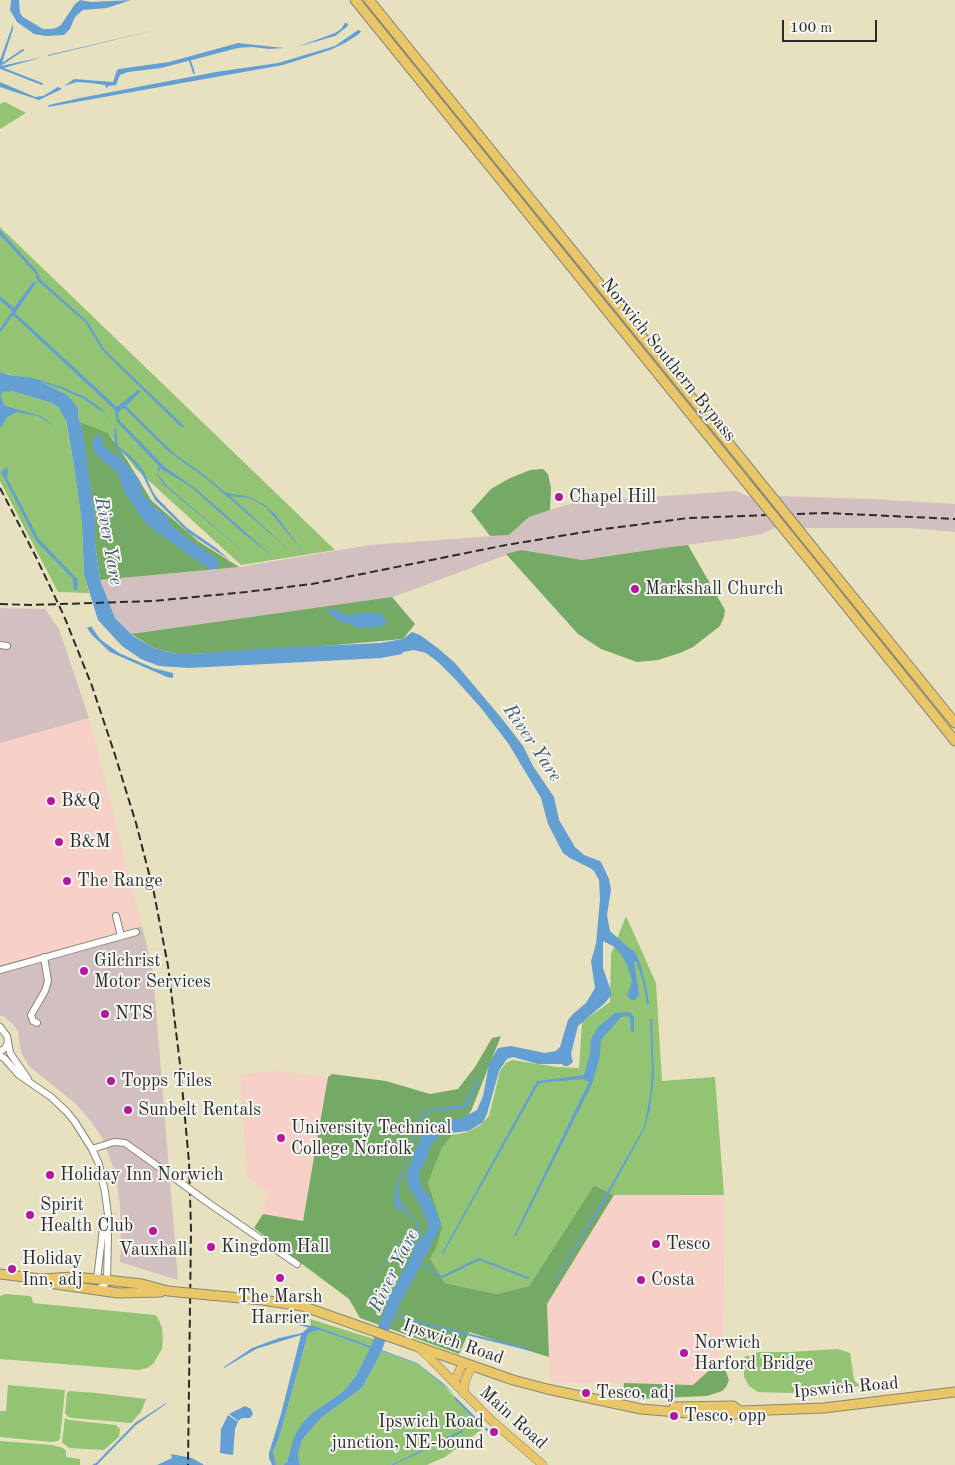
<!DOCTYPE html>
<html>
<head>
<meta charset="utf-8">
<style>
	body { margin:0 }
	#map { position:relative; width:955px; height:1465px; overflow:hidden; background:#e8e1c0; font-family:"Old Standard TT",serif }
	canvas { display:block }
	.scale { position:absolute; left:782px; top:20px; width:95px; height:22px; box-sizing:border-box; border:2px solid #2b2b2b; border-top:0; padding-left:6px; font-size:15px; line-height:18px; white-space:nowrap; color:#2b2b2b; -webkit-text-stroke:4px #f6f6f2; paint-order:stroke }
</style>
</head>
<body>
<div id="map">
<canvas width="955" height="1465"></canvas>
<div class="scale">100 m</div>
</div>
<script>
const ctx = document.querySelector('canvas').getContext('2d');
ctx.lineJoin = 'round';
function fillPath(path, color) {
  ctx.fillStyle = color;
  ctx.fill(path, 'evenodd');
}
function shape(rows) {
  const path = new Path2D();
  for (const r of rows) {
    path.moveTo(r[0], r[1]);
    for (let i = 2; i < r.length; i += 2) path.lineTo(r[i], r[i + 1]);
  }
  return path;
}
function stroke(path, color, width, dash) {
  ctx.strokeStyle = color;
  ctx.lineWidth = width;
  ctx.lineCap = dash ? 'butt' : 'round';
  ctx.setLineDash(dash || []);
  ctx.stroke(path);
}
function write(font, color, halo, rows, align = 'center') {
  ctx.font = font + ' "Old Standard TT",serif';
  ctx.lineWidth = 4;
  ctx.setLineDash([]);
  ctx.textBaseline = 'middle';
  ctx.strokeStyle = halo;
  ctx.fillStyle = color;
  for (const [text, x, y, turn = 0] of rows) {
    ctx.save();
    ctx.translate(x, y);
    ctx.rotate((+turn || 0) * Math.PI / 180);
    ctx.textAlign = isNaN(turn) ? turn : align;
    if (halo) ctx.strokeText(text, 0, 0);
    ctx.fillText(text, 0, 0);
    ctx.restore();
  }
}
const built = shape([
	[89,718,142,926,0,967,0,743],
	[278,1071,328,1077,303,1221,263,1214,267,1190,258,1188,255,1182,247,1178,240,1074],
	[614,1195,725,1196,723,1349,714,1366,693,1385,550,1382,547,1304]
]);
const industrial = shape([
	[736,491,750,497,780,496,871,499,955,504,955,532,909,528,774,528,762,534,725,540,670,547,582,560,517,551,390,598,131,634,115,618,100,580,239,567,370,545,509,535,529,517,541,512,578,502],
	[0,608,45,609,59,629,89,718,0,743],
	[142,926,153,972,178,1280,120,1262,121,1246,120,1206,116,1175,103,1139,92,1123,77,1105,29,1066,21,1052,18,1032,14,1025,3,1016,0,1016,0,967]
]);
const green = shape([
	[5,102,26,113,0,129,0,104],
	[0,227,335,550,241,565,135,468,109,434,80,422,78,415,41,383,0,372],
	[0,390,12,391,52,403,59,408,65,418,74,466,82,524,84,575,89,593,58,592,0,481],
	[626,916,656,983,662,1081,715,1077,724,1195,614,1195,594,1185,529,1286,497,1294,445,1283,430,1258,428,1183,442,1148,452,1135,468,1132,479,1126,489,1116,500,1071,506,1063,512,1060,557,1067,579,1068,582,1022,610,1002,611,954],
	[5,1294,30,1296,32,1298,33,1303,155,1315,158,1318,162,1328,163,1338,162,1349,153,1364,147,1368,138,1370,0,1359,0,1296],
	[310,1319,374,1339,371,1346,315,1328,311,1325],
	[320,1330,371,1348,357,1374,348,1386,341,1393,312,1413,303,1422,291,1448,287,1462,283,1465,276,1465,273,1452,279,1438,308,1334,314,1331],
	[838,1349,850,1353,854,1380,860,1386,827,1391,788,1393,758,1392,749,1386,744,1377,744,1357,759,1352,789,1352],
	[382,1351,417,1364,444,1386,485,1427,445,1457,427,1465,394,1465,428,1448,428,1447,391,1465,300,1465,298,1454,302,1440,321,1418,362,1388],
	[8,1385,65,1390,60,1438,58,1441,52,1442,0,1437,0,1411,6,1411],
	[69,1391,96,1393,146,1399,141,1412,131,1423,72,1418,68,1417,65,1413,67,1393],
	[65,1418,69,1420,116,1425,120,1429,119,1437,104,1450,69,1448,62,1442],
	[0,1441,52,1445,63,1448,66,1451,66,1457,80,1459,80,1465,0,1465]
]);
const forest = shape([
	[80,422,108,433,127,460,151,500,198,541,239,567,100,580,95,542,95,518],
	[543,469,548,474,551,488,550,510,529,517,509,535,490,536,471,511,491,489,508,479,530,470],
	[688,545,725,610,724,617,720,626,693,647,680,653,658,660,637,662,601,649,578,634,506,554,521,550,582,560,670,547],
	[392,597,415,624,403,639,313,647,192,654,177,654,154,648,131,634],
	[501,1036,471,1111,442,1148,428,1183,442,1227,436,1248,430,1258,445,1283,497,1294,529,1286,594,1185,614,1195,547,1304,549,1357,469,1332,459,1354,360,1318,349,1299,254,1228,263,1214,303,1221,328,1077,332,1074,386,1081,430,1094,458,1089,475,1067,492,1038],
	[714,1366,722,1367,725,1369,729,1380,726,1387,722,1391,707,1396,636,1399,623,1393,624,1383,693,1385]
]);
const water = shape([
	[11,0,19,0,20,13,23,17,43,29,50,29,56,28,61,25,75,4,80,0,91,2,131,0,107,8,83,10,75,17,70,29,64,35,46,36,34,34,17,22,10,10],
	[345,23,347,23,348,26,335,36,297,47,335,33,341,29],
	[13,24,13,29,1,66,43,57,0,69,0,60],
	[160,29,48,56,48,55],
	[358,30,361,31,359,34,345,43,330,50,283,65,48,107,49,105,80,98,216,72,278,63,335,46],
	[238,43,284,48,270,49,251,47,238,48,161,68,128,72,120,75,116,85,108,86,107,89,105,85,91,83,77,82,64,86,74,79,113,82,117,70,119,69,169,62],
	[0,82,35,97,43,96,58,87,62,89,39,100,0,87],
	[0,230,37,271,41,280,88,322,104,349,183,425,184,427,181,427,102,350,86,323,38,281,36,278,37,275,0,235],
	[34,281,36,283,15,313,117,407,138,390,140,391,140,392,126,406,159,439,176,455,203,474,226,493,247,496,265,505,275,514,304,553,266,507,249,498,230,496,294,554,208,480,168,451,124,408,119,411,118,414,119,420,154,456,165,467,195,488,275,558,243,533,191,487,160,468,158,474,166,485,253,560,164,485,157,474,159,466,117,422,115,410,13,315,0,333,0,329,12,311,0,300,0,296,14,308],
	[0,372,9,375,33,378,62,387,85,397,101,408,112,423,104,413,84,399,62,389,41,382,67,395,78,408,78,415,83,433,95,518,95,542,100,580,115,618,133,636,154,648,177,654,192,654,255,649,380,643,403,639,412,632,420,635,439,649,455,663,503,720,523,746,533,766,554,797,559,820,575,847,584,855,600,861,602,864,609,879,611,890,607,915,610,931,629,948,635,952,641,966,646,986,649,1003,647,1005,643,982,636,961,634,962,639,994,635,1000,631,1000,627,996,632,981,627,965,622,956,615,947,603,941,603,968,612,994,605,1003,578,1026,571,1054,573,1062,568,1066,564,1066,562,1064,538,1064,513,1057,507,1059,499,1071,487,1114,483,1122,469,1131,441,1134,431,1145,425,1162,419,1172,420,1182,422,1188,430,1196,440,1220,441,1226,394,1316,382,1350,417,1363,444,1384,454,1394,417,1364,382,1351,362,1388,321,1418,302,1440,298,1454,300,1465,283,1465,287,1462,294,1437,303,1422,312,1413,341,1393,348,1386,357,1374,370,1348,320,1330,314,1331,308,1334,279,1438,273,1452,276,1465,272,1465,269,1458,269,1453,281,1414,301,1335,256,1349,224,1368,224,1367,252,1348,279,1338,302,1333,311,1325,371,1346,390,1295,414,1251,412,1250,414,1245,424,1235,429,1227,422,1209,407,1183,407,1173,421,1135,432,1123,460,1119,477,1110,483,1096,489,1064,498,1048,511,1046,545,1053,556,1051,560,1047,568,1020,573,1014,586,1003,595,988,591,961,596,944,600,899,599,880,594,871,590,868,570,858,563,853,548,824,541,798,508,743,481,708,456,680,438,662,426,653,414,650,403,652,402,654,381,658,189,668,159,666,141,659,122,646,98,620,84,575,82,524,74,466,66,421,59,408,52,403,12,391,2,392,1,398,5,406,41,416,56,427,38,416,17,412,7,417,0,429],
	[114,428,116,429,118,446,133,458,143,470,153,492,158,499,187,528,216,548,231,561,189,533,155,500,141,472,133,462,115,446],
	[98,434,102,437,104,447,121,458,138,478,141,483,142,494,155,508,165,515,172,526,184,536,218,560,219,564,216,569,209,569,146,524,123,489,118,473,94,453,92,440],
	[7,467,8,471,7,478,39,539,77,579,78,583,77,590,74,590,73,579,37,542,2,474,1,472],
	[334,609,347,616,360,613,377,613,383,616,387,622,385,625,379,627,361,628,339,621,331,615,327,610],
	[91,626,100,639,119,653,153,668,173,673,173,678,167,677,110,652,92,635,87,628],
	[626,1012,631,1013,634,1017,634,1032,631,1031,630,1018,627,1016,621,1017,601,1040,600,1056,592,1084,516,1236,514,1236,589,1082,583,1079,539,1083,443,1254,442,1253,537,1081,584,1075,590,1054,591,1039,598,1027,615,1013],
	[650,1019,652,1019,654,1076,650,1108,645,1128,606,1199,554,1283,553,1282,605,1196,644,1127,650,1096,652,1068],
	[477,1078,479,1079,469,1105,457,1109,431,1111,420,1120,403,1169,398,1193,402,1204,419,1225,421,1233,417,1239,403,1247,391,1256,368,1281,390,1255,400,1245,415,1237,418,1233,418,1229,414,1220,401,1209,396,1210,394,1194,418,1120,425,1112,431,1109,462,1105,468,1099],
	[166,1403,166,1404,136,1425,97,1465,92,1465,96,1463,135,1423],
	[245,1406,251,1409,253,1414,250,1418,242,1418,238,1421,229,1414],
	[228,1415,238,1422,235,1429,233,1455,220,1453,221,1429],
	[462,1430,463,1432,394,1465,391,1465],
	[171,1454,192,1458,204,1465,157,1465,172,1458]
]);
const stream = shape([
	[190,61,194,73],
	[2,64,23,50],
	[1,68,42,84],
	[422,1265,442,1277,479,1259,528,1278],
	[394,1316,531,1350],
	[274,1317,310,1327],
	[455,1398,487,1430]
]);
const minor = shape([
	[0,645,7,646],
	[116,916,121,936],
	[0,970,136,932],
	[37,1023,33,1021,31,1015,45,991,48,981,44,957],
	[0,1027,7,1036,10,1053,28,1079],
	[0,1052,6,1047,8,1041],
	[0,1056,4,1058,19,1075,51,1097,67,1112,75,1122,92,1149,99,1164,105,1192,108,1215,108,1236,107,1280,104,1286,96,1290],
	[92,1149,114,1142,125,1143,180,1182],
	[207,1202,297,1264],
	[97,1279,104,1220]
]);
const major = shape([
	[419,1348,430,1358,492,1421,543,1465],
	[457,1386,455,1379,463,1363],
	[464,1394,465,1381,472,1366]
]);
const highway = shape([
	[355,0,745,481],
	[369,0,744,462],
	[814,549,955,723],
	[814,566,955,741],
	[0,1274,41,1279,73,1277,97,1279,142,1284,168,1291],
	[44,1280,55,1284,118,1293,161,1292],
	[209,1295,262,1300,302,1306,513,1380,547,1389,641,1409,712,1415,733,1415,740,1411,824,1408,955,1392],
	[674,1407,733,1406,740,1411]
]);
const rail = shape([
	[0,488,36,557,64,616,92,686,115,755,136,823,154,893,168,966,180,1064,189,1162,191,1230,188,1465],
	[0,604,32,605,153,601,246,592,312,584,506,545,597,530,688,518,826,513,955,519]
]);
const minorBridge = shape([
	[180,1182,207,1202]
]);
const highwayBridge = shape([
	[744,462,814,549],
	[745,481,814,566],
	[168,1291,209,1295]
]);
const markers = [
	[559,497,5,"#b5179e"],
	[635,589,5,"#b5179e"],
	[51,801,5,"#b5179e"],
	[59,842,5,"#b5179e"],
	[67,881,5,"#b5179e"],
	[84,971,5,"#b5179e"],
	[105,1014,5,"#b5179e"],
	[111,1081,5,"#b5179e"],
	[128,1110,5,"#b5179e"],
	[281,1138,5,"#b5179e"],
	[50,1175,5,"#b5179e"],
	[30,1215,5,"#b5179e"],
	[153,1231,5,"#b5179e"],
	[656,1244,5,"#b5179e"],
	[211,1247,5,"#b5179e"],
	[12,1269,5,"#b5179e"],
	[280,1278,5,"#b5179e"],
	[641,1280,5,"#b5179e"],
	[684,1353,5,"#b5179e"],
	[586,1393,5,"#b5179e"],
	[674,1416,5,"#b5179e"],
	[494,1432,5,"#b5179e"]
];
const streetNames = [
	["Norwich Southern Bypass",668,360,51],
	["Ipswich Road",453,1342,19],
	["Ipswich Road",846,1388,-5],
	["Main Road",513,1418,42]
];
const poiNames = [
	["Chapel Hill",569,497],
	["Markshall Church",645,589],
	["B&Q",61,801],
	["B&M",69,842],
	["The Range",77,881],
	["Gilchrist",94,961],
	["Motor Services",94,982],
	["NTS",115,1014],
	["Topps Tiles",121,1081],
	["Sunbelt Rentals",138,1110],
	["University Technical",291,1128],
	["College Norfolk",291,1149],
	["Holiday Inn Norwich",60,1175],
	["Spirit",40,1205],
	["Health Club",40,1226],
	["Tesco",666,1244],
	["Kingdom Hall",221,1247],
	["Vauxhall",153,1250,"center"],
	["Holiday",22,1259],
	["Inn, adj",22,1280],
	["Costa",651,1280],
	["The Marsh",280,1297,"center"],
	["Harrier",280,1318,"center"],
	["Norwich",694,1343],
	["Harford Bridge",694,1364],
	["Tesco, adj",596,1393],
	["Tesco, opp",684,1416],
	["Ipswich Road",484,1422,"right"],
	["junction, NE-bound",484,1443,"right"]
];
const waterNames = [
	["River Yare",108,541,80],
	["River Yare",532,743,56],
	["River Yare",394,1271,-64]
];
fillPath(built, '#f7d1c7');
fillPath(industrial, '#d2bfc0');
fillPath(green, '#92c474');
fillPath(forest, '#75aa66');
fillPath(water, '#649fd4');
stroke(stream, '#649fd4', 2);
stroke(minor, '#8a8676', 8);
stroke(major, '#8a8676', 9);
stroke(highway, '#8a8676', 11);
stroke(minor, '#fff', 6);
stroke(major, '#e9c769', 8);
stroke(highway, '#e9c769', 9);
stroke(rail, '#2b2b2b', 2, [8, 4]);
stroke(minorBridge, '#8a8676', 8, []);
stroke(highwayBridge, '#8a8676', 11, []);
stroke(minorBridge, '#fff', 6);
stroke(highwayBridge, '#e9c769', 9);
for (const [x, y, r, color] of markers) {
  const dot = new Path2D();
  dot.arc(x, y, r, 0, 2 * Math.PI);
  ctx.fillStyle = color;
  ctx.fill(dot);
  stroke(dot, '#f6f6f2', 2);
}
write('18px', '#2b2b2b', '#f6f6f2', streetNames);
write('18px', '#2b2b2b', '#f6f6f2', poiNames, 'left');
write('italic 19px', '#42596f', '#f6f6f2', waterNames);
</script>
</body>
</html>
